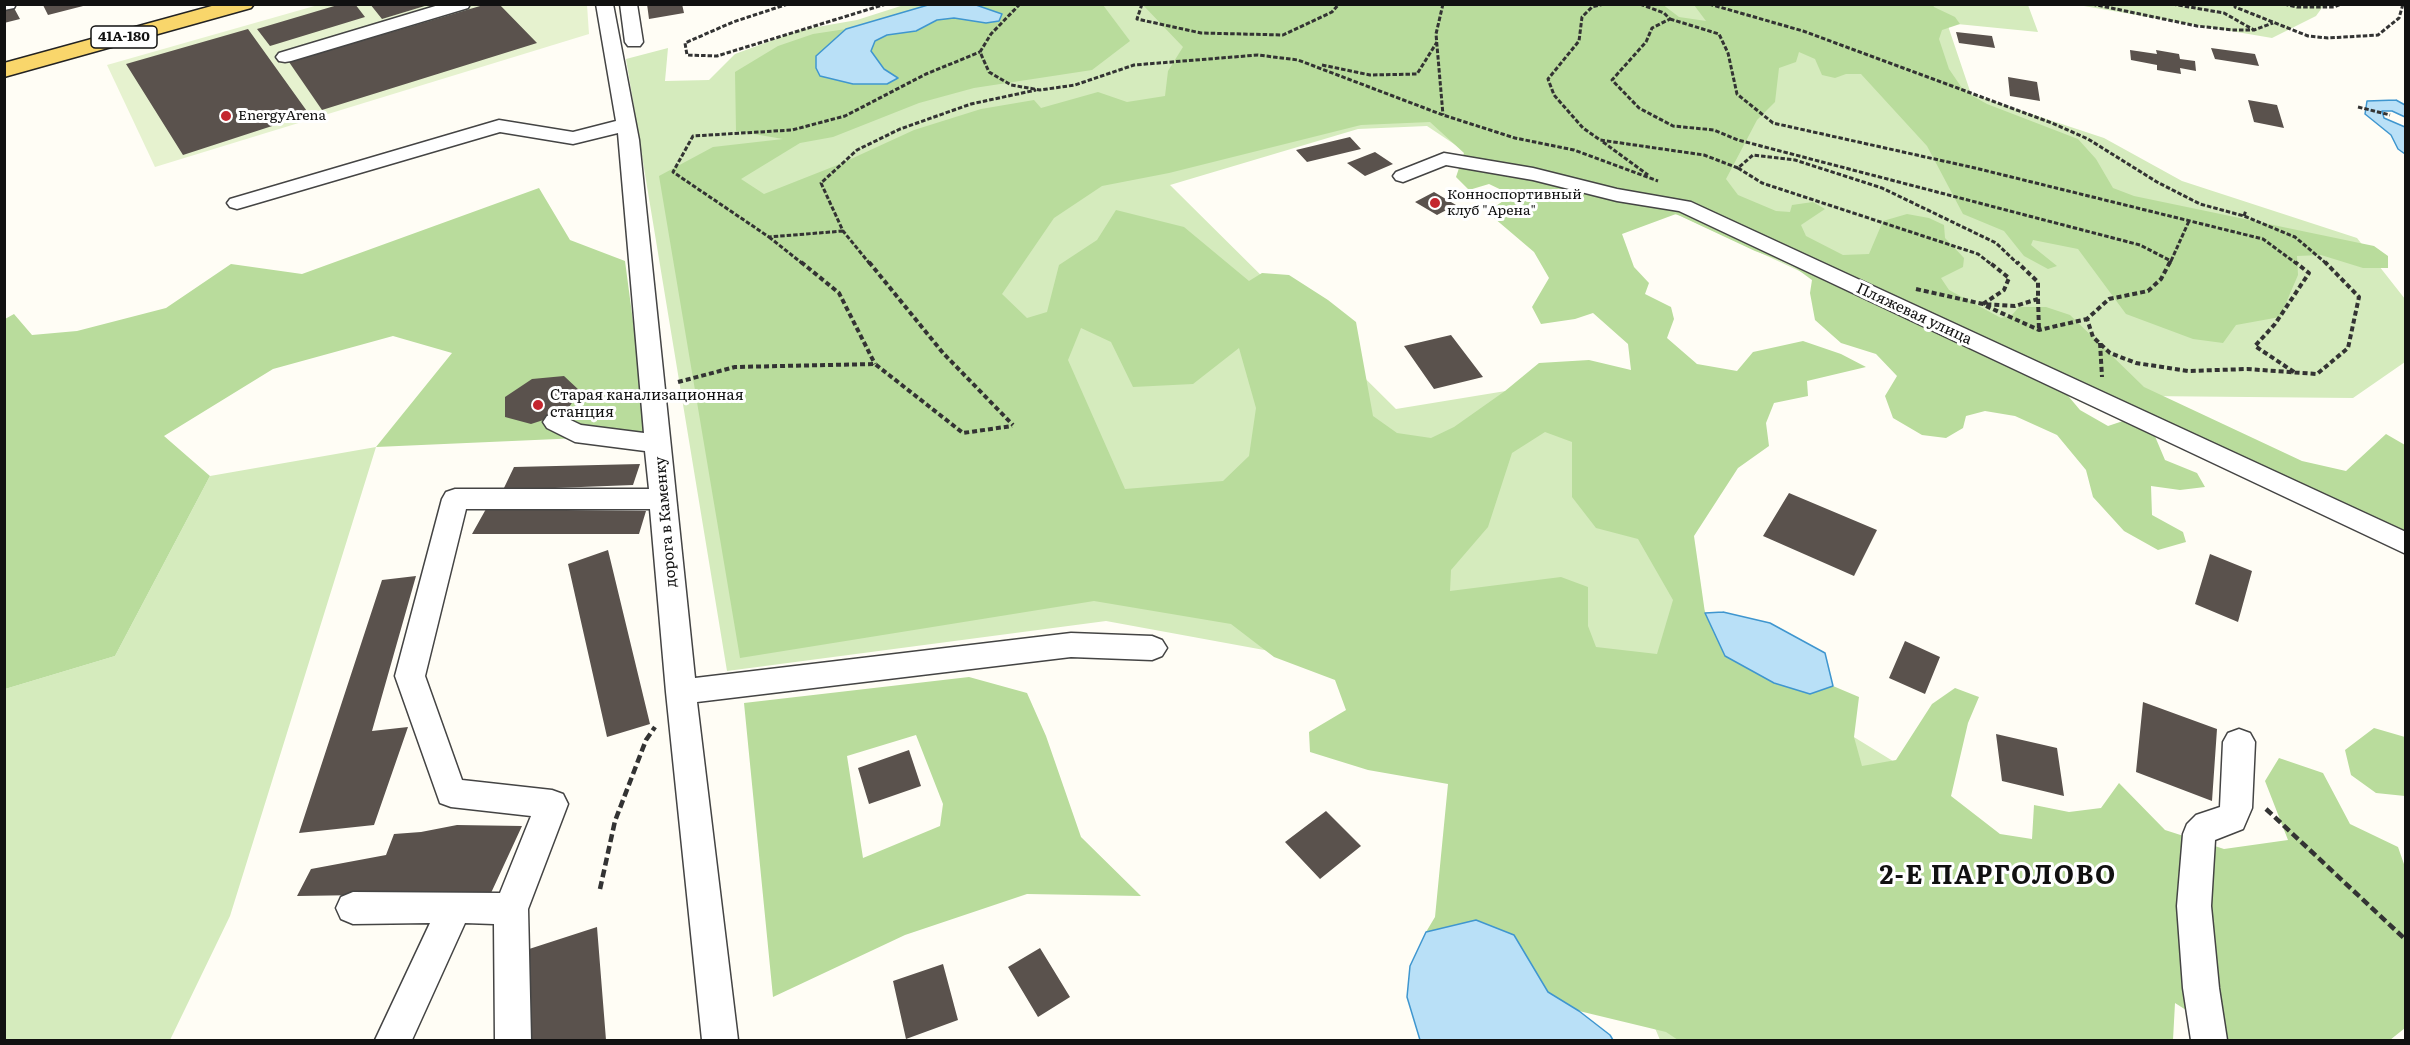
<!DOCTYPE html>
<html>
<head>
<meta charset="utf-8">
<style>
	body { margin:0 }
	#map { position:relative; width:2410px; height:1045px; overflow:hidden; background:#fffdf5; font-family:Literata,serif }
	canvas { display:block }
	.frame { position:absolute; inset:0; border:6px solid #111; pointer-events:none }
</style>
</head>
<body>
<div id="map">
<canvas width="2410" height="1045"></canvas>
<div class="frame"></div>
</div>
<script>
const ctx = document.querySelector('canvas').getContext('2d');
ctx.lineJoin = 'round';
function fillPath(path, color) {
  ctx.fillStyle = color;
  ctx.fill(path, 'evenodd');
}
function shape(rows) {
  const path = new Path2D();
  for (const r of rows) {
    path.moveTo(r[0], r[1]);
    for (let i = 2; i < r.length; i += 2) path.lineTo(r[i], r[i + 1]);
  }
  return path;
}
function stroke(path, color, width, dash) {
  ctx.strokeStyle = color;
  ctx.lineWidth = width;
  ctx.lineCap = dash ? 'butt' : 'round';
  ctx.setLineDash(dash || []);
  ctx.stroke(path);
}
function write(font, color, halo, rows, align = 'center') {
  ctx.font = font + ' Literata,serif';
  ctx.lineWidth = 6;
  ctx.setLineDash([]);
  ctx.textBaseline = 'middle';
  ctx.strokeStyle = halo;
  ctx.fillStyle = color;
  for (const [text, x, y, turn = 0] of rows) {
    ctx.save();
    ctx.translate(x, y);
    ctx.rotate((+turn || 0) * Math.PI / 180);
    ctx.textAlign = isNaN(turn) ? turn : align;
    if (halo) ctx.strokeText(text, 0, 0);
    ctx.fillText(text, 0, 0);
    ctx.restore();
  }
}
const green = shape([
	[907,4,2028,5,2038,32,1947,23,1971,94,2104,138,2182,181,2357,238,2405,299,2405,362,2353,398,2144,396,2122,421,1681,216,1472,156,1427,126,1358,129,1170,185,1396,409,1591,377,1664,523,1727,659,1914,774,2127,1040,1660,1040,1515,696,1106,621,727,671,626,59,668,48,665,81,709,80,735,54,800,30,857,20],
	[2078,5,2324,5,2316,16,2272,38],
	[376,447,230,916,170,1040,5,1040,5,689,115,656,210,476]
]);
const forest = shape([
	[1662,4,1679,17,1706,21,1694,5,1933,5,1934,7,1955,17,1960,24,1942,30,1939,39,1949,69,1964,91,1987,104,2078,139,2096,159,2113,188,2134,196,2374,246,2388,256,2388,268,2363,268,2321,255,2297,256,2298,275,2280,317,2236,325,2223,343,2193,339,2126,314,2078,249,2033,240,2031,245,2057,266,2048,269,2024,256,2004,231,1963,214,1927,146,1861,74,1846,74,1835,78,1822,75,1815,59,1799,52,1796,62,1779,68,1775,102,1757,120,1726,179,1738,195,1776,211,1790,212,1792,205,1813,202,1825,209,1801,225,1806,236,1843,255,1869,254,1883,221,1907,214,1929,218,1944,225,1945,238,1964,258,1963,267,1941,278,1949,290,2001,318,2012,315,2019,307,2046,307,2070,315,2144,387,2302,461,2346,471,2386,434,2405,445,2405,538,2064,391,2080,410,2108,426,2123,421,2154,434,2165,460,2197,473,2205,487,2180,490,2151,486,2152,515,2183,532,2186,542,2158,550,2124,531,2093,497,2086,470,2057,435,2015,416,1985,411,1966,416,1963,428,1946,438,1922,435,1893,418,1885,396,1897,376,1876,354,1841,343,1815,320,1810,293,1812,280,1790,264,1755,251,1676,214,1622,234,1634,267,1649,283,1645,294,1671,307,1674,319,1667,338,1697,364,1737,371,1753,352,1803,341,1841,354,1866,367,1807,381,1808,396,1774,403,1766,423,1769,446,1738,468,1694,536,1705,613,1725,656,1774,683,1810,694,1833,686,1859,697,1854,737,1862,766,1896,760,1932,704,1955,688,1979,697,1968,723,1951,796,2000,834,2032,839,2034,805,2069,812,2101,808,2119,783,2165,830,2224,849,2288,840,2265,781,2279,758,2323,773,2350,824,2398,847,2405,867,2405,1028,2390,1040,2214,1040,2205,1022,2175,1003,2173,1040,1678,1040,1666,1032,1579,1011,1548,992,1514,935,1476,920,1426,932,1435,917,1448,784,1368,770,1310,752,1309,732,1346,710,1335,680,1274,657,1231,624,1094,601,740,658,659,176,713,147,783,139,736,131,735,72,778,46,813,34,846,29,816,56,884,69,871,51,874,41,887,35,916,31,937,20,954,18,986,23,999,21,1002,14,976,5,1103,5,1130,41,1092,70,974,88,919,103,833,137,800,143,741,179,764,194,840,164,914,130,981,109,1034,100,1041,108,1098,92,1127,102,1165,96,1168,71,1183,47,1143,5],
	[1430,122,1464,153,1456,177,1469,190,1489,184,1512,195,1487,212,1534,252,1549,278,1532,307,1541,324,1575,319,1593,313,1628,344,1631,370,1589,360,1539,363,1505,391,1454,427,1431,438,1397,433,1373,416,1356,322,1328,300,1289,275,1262,273,1249,281,1184,227,1116,210,1097,240,1059,265,1047,312,1027,318,1002,294,1054,218,1102,186,1169,173,1361,125],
	[1081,328,1111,342,1133,387,1193,384,1239,348,1256,408,1249,456,1223,481,1125,489,1068,360],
	[1545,432,1572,442,1572,497,1596,528,1638,539,1673,600,1657,654,1596,647,1588,626,1588,587,1561,577,1450,591,1451,570,1488,527,1512,453],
	[539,188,570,240,625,261,648,435,376,447,452,353,393,336,273,369,164,436,210,476,115,656,5,689,5,319,14,314,32,335,77,331,166,308,231,264,302,274],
	[969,677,1027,693,1046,736,1081,837,1141,896,1027,894,905,935,773,997,744,703],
	[916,735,943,804,940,826,863,858,847,756],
	[2374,728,2405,737,2405,796,2376,793,2351,775,2345,750]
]);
const pitch = shape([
	[318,5,587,5,589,34,155,167,107,65]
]);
const water = shape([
	[928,5,976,5,1002,14,999,21,986,23,954,18,937,20,916,31,887,35,875,41,871,51,884,69,898,78,887,84,853,84,820,76,816,68,816,56,846,29,928,5],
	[2396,100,2405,105,2405,117,2392,111,2382,111,2384,118,2405,127,2405,154,2398,149,2391,135,2365,114,2367,101,2396,100],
	[1723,612,1770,623,1825,653,1833,686,1810,694,1774,683,1725,656,1705,613,1723,612],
	[1476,920,1514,935,1548,992,1579,1011,1610,1035,1613,1040,1420,1040,1407,997,1410,966,1426,932,1476,920]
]);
const building = shape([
	[341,4,355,4,365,17,270,46,257,29],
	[370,4,428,4,428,5,382,19],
	[487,4,499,4,537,43,322,110,289,62],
	[647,4,682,4,684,13,649,19],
	[43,5,87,5,48,15],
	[14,8,20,19,4,23,4,11],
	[248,29,309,114,183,155,126,64],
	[1956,32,1992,36,1995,48,1959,43],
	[2211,48,2255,54,2259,66,2215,59],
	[2130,50,2157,54,2156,50,2179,54,2180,59,2195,61,2196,71,2180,68,2181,74,2157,70,2157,65,2131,60],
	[2008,77,2037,82,2040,101,2010,96],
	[2248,100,2277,105,2284,128,2254,122],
	[1350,137,1361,149,1307,162,1296,150],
	[1375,152,1393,164,1365,176,1347,163],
	[1434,192,1456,205,1437,215,1415,202],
	[1451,335,1483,377,1434,389,1404,346],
	[564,376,580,391,565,413,531,424,505,417,505,397,532,379],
	[640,464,633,485,503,490,514,467],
	[1789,493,1877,530,1854,576,1763,536],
	[486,509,646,511,639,534,472,534],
	[608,550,650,724,607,737,568,564],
	[2210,554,2252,571,2238,622,2195,604],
	[416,576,372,731,408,727,374,825,299,833,382,580],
	[1905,641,1940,657,1925,694,1889,678],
	[2143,702,2217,729,2212,801,2136,772],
	[1996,734,2057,748,2064,796,2002,781],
	[909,750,921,786,869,804,858,768],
	[1326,811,1361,846,1320,879,1285,842],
	[457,825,522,826,491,893,297,896,311,869,386,855,394,834,421,832],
	[597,927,606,1040,530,1040,526,950],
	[1040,948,1070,997,1038,1017,1008,967],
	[943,964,958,1020,906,1039,893,981]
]);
const pathFar2 = shape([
	[788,4,733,22,685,43,687,55,717,56,886,4],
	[1020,4,991,34,980,52,989,72,1011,85,1040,90,1075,85,1134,65,1258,55,1298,60,1443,115,1515,138,1574,150,1658,181],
	[1142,4,1137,19,1201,33,1283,35,1332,12,1339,4],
	[1443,4,1436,34,1443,115],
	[1604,4,1592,7,1582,17,1579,41,1548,79,1554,95,1583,128,1600,140,1704,155,1738,168,1753,155,1795,160,1882,188,1996,243,2018,264],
	[1640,4,1664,13,1670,19,1652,28,1646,42,1612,80,1639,108,1673,126,1714,130,1738,140,2140,245,2171,261,2169,264],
	[1709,4,1803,31,2052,123,2088,139,2157,182,2200,204,2244,216,2295,237,2327,264],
	[2092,4,2197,26,2232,30,2254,30,2273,23],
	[2172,4,2224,13,2254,30],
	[2235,4,2235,7,2308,36,2328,38,2378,35,2399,18,2403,4],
	[2284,4,2297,7,2334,7,2341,4],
	[1670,19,1719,34,1728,53,1737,94,1773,123,1975,168,2263,239,2297,264],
	[1322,65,1370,75,1417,74,1437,42],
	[2358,107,2390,115],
	[1603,142,1648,175],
	[1738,168,1762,183,1978,254,1991,264],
	[2244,216,2246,210],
	[843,231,769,237,673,172,693,136,792,130,845,116,926,74,980,52],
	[769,237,803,264],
	[2171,261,2189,221],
	[870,264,843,231,821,183,857,150,900,129,971,104,1036,90]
]);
const pathFar1 = shape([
	[801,262,839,293,875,364],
	[869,262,943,353,1013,425],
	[2170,262,2161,279,2148,291,2109,299,2087,319,2093,337,2110,353,2136,363,2188,371,2247,369,2317,374,2348,348,2359,297,2325,262],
	[1916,289,1983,304,2015,306,2038,299,2038,282,2017,262],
	[2038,299,2039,330],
	[1983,304,2004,290,2009,278,1989,262],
	[1986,306,2039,330,2087,319],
	[2100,343,2102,377],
	[2294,372,2255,346,2275,324,2309,273,2295,262],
	[678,382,735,367,875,364,963,433,1012,426]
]);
const path = shape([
	[2266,809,2406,940],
	[600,889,615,821,646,740,655,727]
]);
const minor = shape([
	[4,4,16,4,14,8,4,10,4,4],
	[442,4,470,4,468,8,291,61,285,62,279,61,276,57,279,53,442,4],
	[596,4,613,4,639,140,695,678,1071,633,1152,636,1162,640,1167,648,1162,656,1152,660,1071,657,697,702,738,1040,702,1040,666,692,650,509,466,509,425,676,462,780,552,790,563,794,568,804,528,909,531,1040,495,1040,494,924,465,923,412,1040,375,1040,430,923,353,924,341,919,336,908,341,897,353,892,500,893,531,816,451,807,440,803,395,676,442,499,446,492,455,489,649,489,645,451,575,442,547,428,543,422,547,416,556,413,581,425,644,433,618,133,573,144,500,132,244,207,237,209,230,207,227,203,230,199,499,120,573,132,616,121,596,4],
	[620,4,637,4,643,42,640,46,628,46,625,42,620,4],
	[1444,153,1533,168,1617,189,1691,202,2406,532,2406,554,1679,211,1617,201,1533,180,1446,165,1403,182,1396,180,1393,176,1396,172,1444,153],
	[2239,729,2250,733,2255,742,2252,808,2243,829,2215,840,2211,906,2219,988,2227,1040,2191,1040,2183,988,2177,906,2183,834,2187,824,2196,815,2220,807,2223,742,2228,733,2239,729]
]);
const major = shape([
	[219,4,254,4,251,8,4,77,4,63,219,4]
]);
const markers = [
	[226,116,6,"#c4262e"],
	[1435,203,6,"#c4262e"],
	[538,405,6,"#c4262e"]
];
const shields = [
	[124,37,66]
];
const shieldNames = [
	["41А-180",124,37]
];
const farPoinames = [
	["EnergyArena",238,116],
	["Конноспортивный",1447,195],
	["клуб \"Арена\"",1447,211]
];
const streetNames = [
	["Пляжевая улица",1914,314,25],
	["дорога в Каменку",666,522,-95]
];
const poiNames = [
	["Старая канализационная",550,396],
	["станция",550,413]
];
const nearDistrictnames = [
	["2-Е ПАРГОЛОВО",1998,876]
];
fillPath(green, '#d5ebbd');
fillPath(forest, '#b9dc9c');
fillPath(pitch, '#e6f2cf');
fillPath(water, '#b9e0f7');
stroke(water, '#3f96cf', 1.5);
fillPath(building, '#5a524d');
stroke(minor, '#444', 3);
stroke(major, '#222', 3);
stroke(pathFar2, '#333', 3, [4.5, 2]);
stroke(pathFar1, '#333', 4, [5, 3]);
stroke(path, '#333', 4.5, [8, 4]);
fillPath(minor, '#fff');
fillPath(major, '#f9d66b');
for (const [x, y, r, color] of markers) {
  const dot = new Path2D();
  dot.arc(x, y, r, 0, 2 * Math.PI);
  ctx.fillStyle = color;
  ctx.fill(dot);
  stroke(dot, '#fff', 2);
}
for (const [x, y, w] of shields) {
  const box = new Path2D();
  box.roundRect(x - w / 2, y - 11, w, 22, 4.5);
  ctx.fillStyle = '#fff';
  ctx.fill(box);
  stroke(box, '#111', 1.5);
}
write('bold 14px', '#111', null, shieldNames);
write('14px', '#111', '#fff', farPoinames, 'left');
write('15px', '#111', '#fff', streetNames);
write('15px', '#111', '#fff', poiNames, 'left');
ctx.letterSpacing = '1.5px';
write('bold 26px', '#111', '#fff', nearDistrictnames);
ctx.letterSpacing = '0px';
</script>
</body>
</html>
